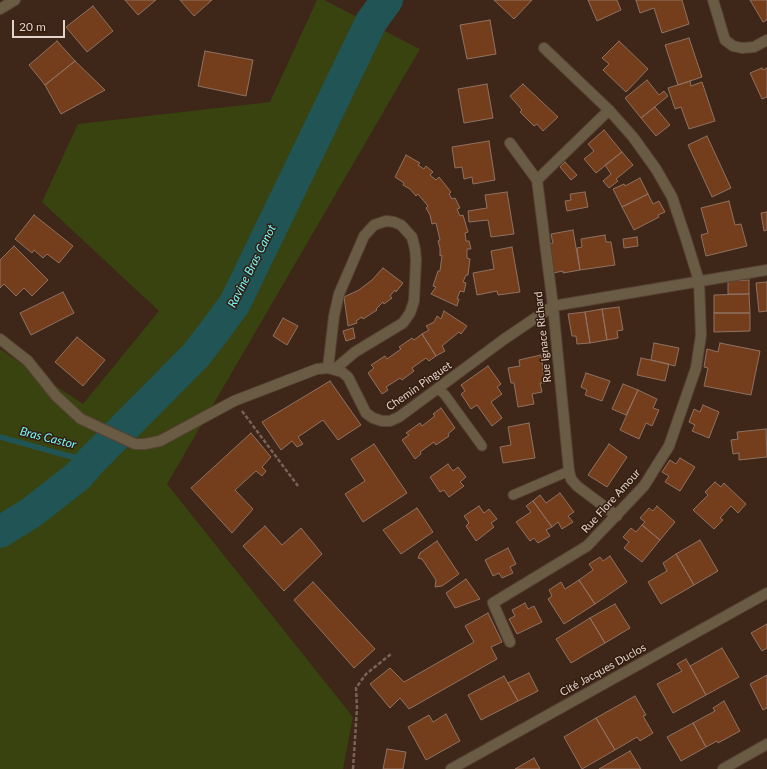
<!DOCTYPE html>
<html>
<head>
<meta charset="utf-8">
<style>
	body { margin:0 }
	#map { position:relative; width:767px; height:769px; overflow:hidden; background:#3e2618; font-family:Lato,sans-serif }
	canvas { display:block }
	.scale { position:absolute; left:12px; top:20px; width:53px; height:18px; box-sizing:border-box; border:2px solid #e3d3ca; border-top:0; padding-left:5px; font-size:12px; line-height:14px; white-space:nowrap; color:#e3d3ca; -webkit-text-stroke:3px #331c0f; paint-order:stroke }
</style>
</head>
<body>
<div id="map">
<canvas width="767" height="769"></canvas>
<div class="scale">20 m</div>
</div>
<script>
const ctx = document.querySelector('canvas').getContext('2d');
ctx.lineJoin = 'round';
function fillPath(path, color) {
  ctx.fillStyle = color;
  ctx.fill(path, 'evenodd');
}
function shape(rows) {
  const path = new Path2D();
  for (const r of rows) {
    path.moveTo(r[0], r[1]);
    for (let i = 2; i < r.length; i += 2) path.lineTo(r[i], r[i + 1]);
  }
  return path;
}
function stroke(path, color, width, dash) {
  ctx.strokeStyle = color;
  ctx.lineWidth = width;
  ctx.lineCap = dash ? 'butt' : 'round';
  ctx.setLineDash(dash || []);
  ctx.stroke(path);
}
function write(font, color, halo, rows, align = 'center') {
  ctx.font = font + ' Lato,sans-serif';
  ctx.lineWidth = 3;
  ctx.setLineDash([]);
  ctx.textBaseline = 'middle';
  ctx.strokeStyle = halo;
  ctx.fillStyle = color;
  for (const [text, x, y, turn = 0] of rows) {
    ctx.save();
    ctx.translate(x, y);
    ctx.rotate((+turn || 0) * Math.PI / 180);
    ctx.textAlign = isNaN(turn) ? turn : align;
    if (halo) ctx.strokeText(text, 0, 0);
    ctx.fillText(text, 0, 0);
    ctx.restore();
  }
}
const green = shape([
	[317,0,324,0,420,49,167,484,353,717,343,769,0,769,0,349,83,404,159,311,42,202,78,124,270,102]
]);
const stream = shape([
	[0,437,65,455,91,461]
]);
const river = shape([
	[0,532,32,512,78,476,91,461,196,355,216,329,235,303,371,22,387,0]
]);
const building = shape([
	[125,0,156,0,138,15,125,0],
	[180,0,212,0,194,16,180,0],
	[494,0,532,0,514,19,494,0],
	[588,0,617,0,621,10,597,21,588,0],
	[636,0,682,0,689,24,662,33,654,8,640,13,636,0],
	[750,0,767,0,767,20,763,22,750,0],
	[93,6,113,31,87,52,66,27,93,6],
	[490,20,496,54,467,59,460,25,490,20],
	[689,38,702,77,678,85,665,45,689,38],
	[57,41,75,61,45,85,29,65,57,41],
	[619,41,648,69,626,92,603,70,609,64,602,58,619,41],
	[205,51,253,60,246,96,198,86,205,51],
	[75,61,105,90,61,114,45,85,75,61],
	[762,68,763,70,767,68,767,97,762,99,750,73,762,68],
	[647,80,659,95,664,91,668,96,641,118,625,98,647,80],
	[690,81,691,86,702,82,715,121,689,129,681,107,675,109,668,88,690,81],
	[487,84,493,118,464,123,458,89,487,84],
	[523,84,558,117,543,131,537,124,534,126,520,112,522,110,510,96,523,84],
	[655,107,670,125,656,136,641,118,655,107],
	[604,130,622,152,596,173,584,159,594,151,588,144,604,130],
	[707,136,731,188,712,197,688,145,707,136],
	[489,141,495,180,473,184,472,177,464,179,462,167,455,168,452,147,489,141],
	[622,152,633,165,616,179,618,181,609,188,603,181,611,174,605,165,622,152],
	[406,155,420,163,418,165,424,169,426,166,433,172,430,175,436,180,439,177,451,192,449,194,452,199,455,198,460,208,457,209,460,216,463,215,468,232,465,233,466,241,469,241,471,249,467,249,467,258,470,259,468,275,466,275,463,282,466,283,464,292,460,291,457,299,459,299,457,306,431,294,436,287,433,286,438,271,440,271,442,255,440,256,440,248,438,241,440,240,436,223,432,224,430,215,426,208,428,206,418,194,416,196,410,189,403,185,404,183,395,177,406,155],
	[565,162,577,175,571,180,560,167,565,162],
	[640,178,648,194,622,207,613,189,624,184,625,186,640,178],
	[507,192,514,234,491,237,488,220,469,222,468,211,487,208,485,195,507,192],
	[585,192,588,207,567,211,565,201,571,200,570,194,585,192],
	[648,194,653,204,659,201,665,212,658,215,659,217,634,230,622,207,648,194],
	[729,201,735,225,741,224,747,246,706,256,701,235,708,233,701,208,729,201],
	[767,212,767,230,764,231,761,213,767,212],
	[34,215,73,246,59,263,47,254,43,258,34,250,32,253,15,239,34,215],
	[573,230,580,270,563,273,563,271,553,273,548,244,553,243,551,234,573,230],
	[605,235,606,242,611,242,615,265,580,270,577,248,582,247,581,239,605,235],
	[637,237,638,246,624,248,623,239,637,237],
	[14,246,48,280,32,296,24,288,16,296,4,284,0,288,0,260,14,246],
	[512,247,520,292,498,295,497,291,477,295,473,273,494,269,491,251,512,247],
	[383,268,403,283,396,292,395,290,390,296,392,298,384,304,383,302,376,309,377,310,363,319,362,317,356,321,357,323,348,326,344,297,359,290,372,280,383,268],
	[749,280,749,294,728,294,728,281,749,280],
	[767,282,767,311,759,312,756,283,767,282],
	[63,292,74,313,31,335,20,313,63,292],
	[749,294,750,313,714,313,714,295,749,294],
	[619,307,623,330,617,331,618,338,607,340,602,309,619,307],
	[602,309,607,340,590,343,585,312,602,309],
	[444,311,467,326,461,334,459,332,442,346,445,351,436,356,422,334,429,330,426,326,434,322,437,316,441,319,444,311],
	[585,312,590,343,577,344,576,336,572,336,568,314,585,312],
	[714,313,750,313,750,331,714,332,714,313],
	[283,318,298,326,287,345,273,336,283,318],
	[353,328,355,338,346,341,343,331,353,328],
	[422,334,436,356,429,361,426,358,412,368,414,371,402,380,400,378,386,387,388,390,382,394,368,373,374,368,371,365,385,356,387,359,401,349,399,347,412,338,414,340,422,334],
	[77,337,105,360,83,386,55,362,77,337],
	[654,343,679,348,675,366,651,360,654,343],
	[720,343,760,351,751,395,704,386,708,368,704,367,707,349,718,352,720,343],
	[541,355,545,383,540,383,542,392,532,394,534,404,518,407,514,383,511,383,508,368,520,366,519,360,541,355],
	[641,358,669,364,665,381,637,375,641,358],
	[488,366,501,384,497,387,502,394,491,402,502,418,492,426,477,405,471,409,461,394,465,391,461,385,488,366],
	[586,373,610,381,602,401,585,395,587,390,581,387,586,373],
	[330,381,361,425,338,440,323,420,298,437,303,444,297,447,292,441,281,450,262,422,330,381],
	[623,384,638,390,626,415,612,409,623,384],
	[638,390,657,399,653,408,659,410,652,426,646,423,639,439,620,430,638,390],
	[703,405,719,412,709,438,692,431,695,425,689,422,694,409,700,412,703,405],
	[441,408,455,428,448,434,449,436,436,445,434,442,420,452,421,454,415,459,402,440,409,435,406,433,420,423,422,426,435,416,433,414,441,408],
	[529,423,535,458,503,463,500,447,511,445,508,427,529,423],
	[766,429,767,457,739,460,739,453,733,454,731,440,738,439,737,432,766,429],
	[251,433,271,457,262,467,266,471,262,476,256,471,235,490,253,509,232,533,191,488,251,433],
	[374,444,407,493,363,522,345,494,365,481,351,459,374,444],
	[609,444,627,457,607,487,588,475,609,444],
	[680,458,695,467,680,491,665,482,669,476,662,472,670,460,676,464,680,458],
	[448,464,453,471,458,467,466,477,460,482,464,486,449,497,444,490,440,492,430,477,448,464],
	[715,482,721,487,724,483,746,504,738,513,731,506,720,518,723,520,714,529,693,510,708,495,705,492,715,482],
	[560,493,574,512,568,516,573,522,562,529,558,522,552,527,533,501,540,495,546,503,560,493],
	[533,501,552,527,546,530,550,536,538,543,534,538,530,541,516,522,531,512,526,506,533,501],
	[479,506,484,513,489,509,497,519,491,523,494,527,476,541,466,526,469,523,464,516,479,506],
	[657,506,675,522,660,540,642,525,645,522,640,518,649,508,653,511,657,506],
	[417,508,433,532,401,554,383,530,417,508],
	[642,525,660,540,642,562,624,548,629,542,623,537,631,528,636,532,642,525],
	[265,526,282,545,301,528,322,554,284,591,243,546,265,526],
	[700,540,718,571,694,585,676,554,700,540],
	[437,541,459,574,442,586,435,587,436,580,422,559,418,558,420,553,437,541],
	[508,548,516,564,510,567,513,573,502,578,499,573,493,576,485,560,508,548],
	[676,554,694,585,661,604,648,582,667,571,663,563,676,554],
	[610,556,627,582,595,604,579,580,593,570,589,564,600,557,603,561,610,556],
	[466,579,480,599,455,608,446,593,466,579],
	[579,580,595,604,564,624,548,599,552,596,549,590,561,582,565,589,579,580],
	[313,582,375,649,354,668,294,600,313,582],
	[525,603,528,609,534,606,542,622,517,634,509,619,515,616,512,610,525,603],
	[615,604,630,628,605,643,590,618,615,604],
	[488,613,502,642,491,647,497,659,409,709,400,698,390,708,370,684,390,668,404,682,474,642,465,626,488,613],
	[590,618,605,643,571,663,556,639,590,618],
	[767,624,767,648,762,651,751,633,767,624],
	[722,648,739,677,706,695,690,666,722,648],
	[686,659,706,695,673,713,657,684,682,671,677,664,686,659],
	[529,673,538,691,518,701,508,683,529,673],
	[767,675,767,708,763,710,750,684,767,675],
	[504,676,518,701,481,720,468,695,504,676],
	[635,696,646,715,643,716,653,733,640,741,637,737,615,750,596,718,635,696],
	[724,701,740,731,718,743,717,741,706,747,693,723,715,711,713,708,724,701],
	[446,714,460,741,426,760,408,727,429,715,433,722,446,714],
	[596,718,615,750,582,769,564,737,596,718],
	[693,723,706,747,681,761,667,737,693,723],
	[387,749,406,752,403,769,383,769,387,749],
	[630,751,641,769,599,769,630,751],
	[534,758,540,769,515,769,534,758]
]);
const path = shape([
	[242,411,298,486],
	[353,769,357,708,356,688,366,674,391,654]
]);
const service = shape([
	[438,388,445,395,482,446],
	[513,495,569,471]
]);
const minor = shape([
	[713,0,725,40,733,46,742,48,754,47,767,40],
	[510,143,537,180,553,306,569,471,571,479,577,486,617,516],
	[537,180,609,110],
	[0,339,28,361,56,396,81,419,135,444,145,444,160,441,234,401,317,369,328,368,342,372,348,377,366,413,373,418,382,421,390,421,399,417,503,340,553,306,767,270],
	[328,368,334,316,339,294,364,236,374,225,386,221,394,222,401,225,412,237,415,249,416,260,414,301,410,313,403,323,355,352,335,369],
	[510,642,493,603,587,546,644,486,669,446,696,368,701,335,699,281,686,239,672,197,656,169,633,137,609,110,544,48],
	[451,769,767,593],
	[723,769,767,744]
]);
const tertiary = shape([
	[0,9,15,0]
]);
const streetNames = [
	["Rue Ignace Richard",543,337,-96],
	["Chemin Pinguet",419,386,-35],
	["Rue Flore Amour",611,501,-48],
	["Cité Jacques Duclos",603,670,-29]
];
const waterNames = [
	["Ravine Bras Canot",252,266,-63],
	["Bras Castor",48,438,14]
];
fillPath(green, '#384310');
stroke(stream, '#215455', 5.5);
stroke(river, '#215455', 32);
fillPath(building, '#743e1c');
stroke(building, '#8f7262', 1);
stroke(service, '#584234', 11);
stroke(minor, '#584234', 12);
stroke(tertiary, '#584234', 12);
stroke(path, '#786357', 2.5, [4, 2]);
stroke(service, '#6a5c44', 9);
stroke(minor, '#6a5c44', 10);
stroke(tertiary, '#6a5c44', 10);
write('11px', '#e3d3ca', '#331c0f', streetNames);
write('italic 12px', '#71fafe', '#331c0f', waterNames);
</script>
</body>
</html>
